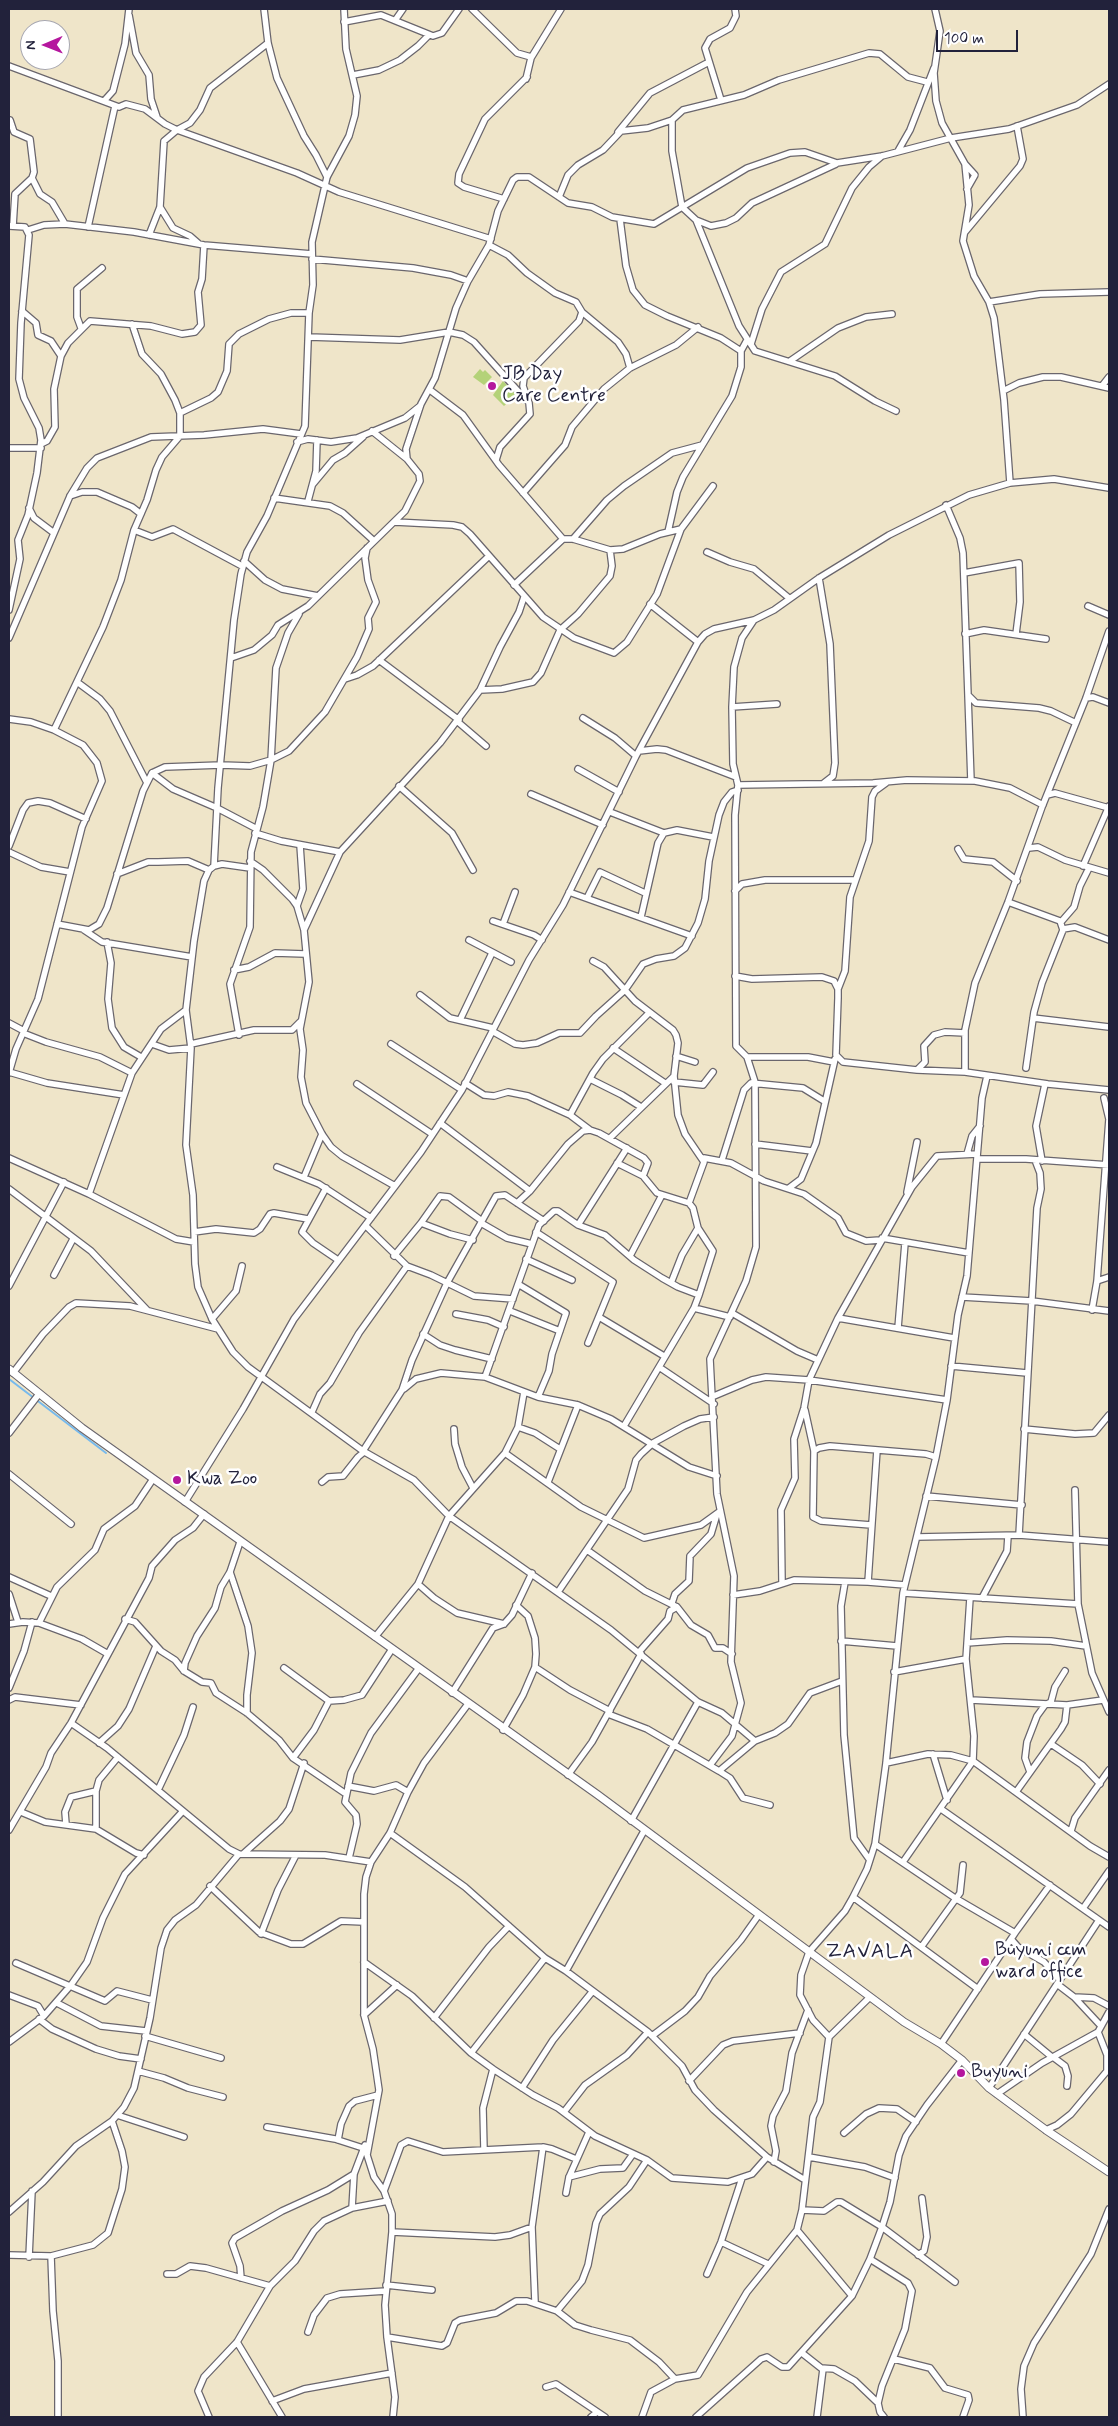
<!DOCTYPE html>
<html>
<head>
<meta charset="utf-8">
<style>
	body { margin:0 }
	#map { position:relative; width:1118px; height:2426px; overflow:hidden; background:#efe5c9; font-family:Mynerve,sans-serif }
	canvas { display:block }
	.frame { position:absolute; inset:0; border:10px solid #22223b; pointer-events:none }
	.north { position:absolute; left:20px; top:20px; width:50px; height:50px; box-sizing:border-box; background:#fff; border:1px solid #a7a7b1; border-radius:50%; rotate:269deg; font-size:14px; font-weight:700; line-height:20px; text-align:center; color:#22223b }
	.north::after { content:''; display:block; margin:auto; width:18px; height:22px; background:#b5179e; clip-path:polygon(50% 0,100% 100%,50% 72%,0 100%) }
	.scale { position:absolute; left:936px; top:30px; width:82px; height:22px; box-sizing:border-box; border:2px solid #22223b; border-top:0; padding-left:6px; font-size:15px; line-height:18px; white-space:nowrap; color:#22223b; -webkit-text-stroke:4px #fff; paint-order:stroke }
</style>
</head>
<body>
<div id="map">
<canvas width="1118" height="2426"></canvas>
<div class="frame"></div>
<div class="north">N</div>
<div class="scale">100 m</div>
</div>
<script>
const ctx = document.querySelector('canvas').getContext('2d');
ctx.lineJoin = 'round';
function fillPath(path, color) {
  ctx.fillStyle = color;
  ctx.fill(path, 'evenodd');
}
function shape(rows) {
  const path = new Path2D();
  for (const r of rows) {
    path.moveTo(r[0], r[1]);
    for (let i = 2; i < r.length; i += 2) path.lineTo(r[i], r[i + 1]);
  }
  return path;
}
function stroke(path, color, width, dash) {
  ctx.strokeStyle = color;
  ctx.lineWidth = width;
  ctx.lineCap = dash ? 'butt' : 'round';
  ctx.setLineDash(dash || []);
  ctx.stroke(path);
}
function write(font, color, halo, rows, align = 'center') {
  ctx.font = font + ' Mynerve,sans-serif';
  ctx.lineWidth = 5;
  ctx.setLineDash([]);
  ctx.textBaseline = 'middle';
  ctx.strokeStyle = halo;
  ctx.fillStyle = color;
  for (const [text, x, y, turn = 0] of rows) {
    ctx.save();
    ctx.translate(x, y);
    ctx.rotate((+turn || 0) * Math.PI / 180);
    ctx.textAlign = isNaN(turn) ? turn : align;
    if (halo) ctx.strokeText(text, 0, 0);
    ctx.fillText(text, 0, 0);
    ctx.restore();
  }
}
const green = shape([
	[480,369,483,372,485,370,492,377,484,385,473,377],
	[503,381,516,394,504,406,493,395]
]);
const stream = shape([
	[9,1379,106,1453]
]);
const minor = shape([
	[264,9,268,43,277,78,304,136,316,155,327,177],
	[472,9,517,53,531,57],
	[935,9,940,31,934,73,936,101,942,123,965,164,969,205,963,241,974,276,989,302,994,318,1004,400,1010,483],
	[129,15,136,53,149,75,151,99,157,117],
	[396,19,403,9],
	[344,22,381,15,433,36,442,33,459,9],
	[9,66,119,107,126,104,145,109,165,124,177,130,297,173,339,192,491,239],
	[353,75,379,70,400,60,418,46,428,36],
	[526,79,531,58,561,9],
	[721,100,705,48,710,39,730,28,736,16,735,9],
	[104,101,113,91,125,44,129,9],
	[10,120,14,132,30,139,34,172,32,178,15,194,13,226],
	[618,132,650,93,709,62],
	[898,151,910,130,934,68],
	[836,164,752,203,736,218,726,223,711,226,696,220,682,207,672,151,672,120,683,110,744,95,779,80,869,53,880,54,908,77,927,82],
	[965,164,975,175,967,189],
	[32,178,40,194,52,202,65,224],
	[559,197,568,175,578,165,603,150,621,131,648,128,672,120],
	[504,199,464,187,458,183,459,174,485,119,527,77],
	[160,207,173,228,190,236,198,243],
	[620,219,626,266,633,290,645,305,667,316,721,338,741,351],
	[696,220,739,326,755,351,835,376,875,401,896,411],
	[9,226,25,227,29,235,21,323,19,379,24,398,39,428,41,440,37,473,28,515,18,540,20,559,9,610],
	[88,227,115,106],
	[28,230,44,225,65,224,134,232,204,245,312,254],
	[965,232,1020,166,1023,159,1017,126],
	[149,235,160,207,164,141,177,130,190,123,200,110,210,88,268,43],
	[489,245,508,255,527,273,555,293,576,302,582,312,579,321,524,378,523,386,529,403,530,414,500,447,496,460],
	[312,259,413,268,451,275,468,281],
	[989,302,1040,294,1109,292],
	[22,311,36,323,38,335,51,341,61,356,54,389,55,427,47,441,41,444],
	[582,312,618,342,626,354,630,368],
	[81,328,77,317,77,289,102,268],
	[309,337,400,340,449,332,463,335,474,342,526,400],
	[751,344,762,309,781,272,825,244,852,188,869,167,882,156],
	[61,356,68,343,90,321,151,326,182,334,195,332,201,325,198,292,202,279,204,245],
	[790,361,838,328,866,317,892,314],
	[1102,386,1109,377],
	[430,390,463,415,499,465,563,539],
	[1003,391,1019,383,1043,377,1061,377,1109,388],
	[180,413,211,398,218,392,227,371,229,344,239,334,269,319,291,313,309,313],
	[372,431,407,459],
	[297,442,308,439,331,442,357,438,405,418,420,406],
	[9,448,41,448],
	[313,484,333,460,345,453,363,437],
	[523,493,565,445,572,427,604,389,630,368,676,345,698,327],
	[70,496,82,492,97,492,132,507,141,514],
	[274,498,330,506,343,513,374,541],
	[308,501,316,471,317,440],
	[946,505,960,538,963,553,971,781],
	[29,508,34,518,54,533],
	[395,522,453,525,462,527,470,534,543,617,574,638,614,653,627,642,657,594,681,529,713,486],
	[134,530,152,537,173,529,242,566],
	[668,532,677,492,683,477,732,396,741,367,741,351,747,340],
	[573,539,607,500,624,486,672,453,702,445],
	[707,552,730,562,754,569,789,598],
	[244,561,265,580,282,589,318,596],
	[964,573,1019,563,1020,602,1016,634],
	[819,578,830,644,835,763,833,776,824,783],
	[514,585,563,539,573,539,610,550,623,549,660,534,681,529],
	[650,604,698,642],
	[1088,606,1109,615],
	[965,634,984,630,1046,639],
	[9,638,70,496,87,468,97,458,151,437,204,435,263,429,301,434],
	[231,658,254,650,272,635,278,625,308,606,405,511,420,481,419,474,407,459,406,449,421,404,435,378,456,308,468,281,489,245,498,211,513,180,517,177,529,177,568,203,592,207,612,217,654,224,747,168,790,153,805,152,837,163,882,156,951,138,1009,129,1077,105,1109,84],
	[379,660,459,720],
	[345,679,357,675,373,666,489,556],
	[77,682,100,699,110,711,146,781],
	[480,690,502,689,533,682,541,673,560,630,578,614,610,576,612,566,610,550],
	[969,696,976,703,1039,708,1051,711,1076,723],
	[1086,698,1093,697,1109,703],
	[777,704,732,707,733,764,738,785,735,815,736,1046,747,1057,808,1057,834,1062],
	[732,707,734,667,742,638,754,620],
	[583,718,615,738,636,756],
	[9,719,31,722,54,730,83,745,97,763,102,781,82,827,38,999,16,1049,9,1073],
	[458,722,486,746],
	[54,730,103,627,121,580,134,530,147,500,156,470,162,457,180,436,180,413,175,400,161,374,142,354,132,324],
	[639,751,657,749,666,750,736,777],
	[221,765,250,766,271,760,289,751,325,712,357,657,369,629,368,618,376,602,368,580,365,558,367,548],
	[578,769,619,792],
	[152,773,173,789,217,808,257,829],
	[738,785,873,783,907,780,975,781,1010,788,1043,805],
	[399,786,452,833,473,870],
	[531,794,603,825],
	[1047,795,1055,793,1109,808],
	[610,812,664,833],
	[255,833,281,841,340,852],
	[9,846,23,810,28,803,38,801,50,803,86,819],
	[1029,848,1038,847,1065,860,1109,873],
	[958,849,964,859,993,862,1017,881],
	[9,852,41,867,70,872],
	[250,861,263,870,292,899,297,906,304,930],
	[214,866,218,788,234,620,241,574,247,552,267,516,305,426,309,313,313,285,312,242,327,177,349,136,355,115,357,96,346,49,344,9],
	[1083,866,1109,806],
	[250,868,222,864,214,866,209,870,204,881,194,941,186,1010,191,1048,186,1145,193,1195,195,1264,198,1287,212,1319,233,1352,248,1367,363,1451,414,1480,449,1516,611,1630,698,1702,722,1713,755,1741],
	[117,874,148,862,158,862,188,861,209,870],
	[735,891,742,884,765,880,854,880],
	[569,892,692,936],
	[587,898,600,872,645,893],
	[1008,902,1060,921,1063,930,1042,983,1034,1012,1026,1068],
	[297,906,303,889,300,845],
	[641,917,658,843,664,833,677,830,713,837],
	[493,921,534,935,542,940],
	[1061,922,1074,907,1080,886,1089,868],
	[57,924,89,930,99,924,107,908,143,791,152,773,165,767,221,765],
	[503,924,515,892],
	[1063,929,1075,927,1109,940],
	[84,930,102,942,192,957],
	[469,940,511,962],
	[107,942,111,963,108,999,112,1028,124,1047,141,1057],
	[593,961,604,967,635,1001,673,1030,676,1035,678,1043,674,1076,678,1115,685,1134,704,1162,689,1203],
	[234,970,249,967,275,953,305,954],
	[735,976,752,979,822,977,834,981,838,989,838,998,836,1055,843,1062,917,1070,965,1072,1048,1084,1109,1090],
	[838,989,845,971,850,897,869,841,872,797,875,791,886,783],
	[420,995,450,1018,493,1028],
	[1033,1018,1109,1027],
	[460,1020,492,953],
	[9,1023,24,1031],
	[492,1031,515,1044,523,1045,537,1043,559,1033,580,1033,596,1016,625,990,643,964,656,959,674,956,685,948,698,923,705,899,709,861,719,815,724,802,732,792,738,790],
	[23,1033,46,1042,100,1057,132,1073],
	[239,1035,230,984,250,927,251,852,263,807,271,760,276,668,288,633,299,614],
	[152,1044,169,1050,191,1048],
	[191,1044,254,1030,292,1030,300,1022],
	[391,1044,462,1090],
	[613,1048,665,1083],
	[676,1056,695,1062],
	[918,1069,925,1062,924,1046,934,1035,945,1032,965,1033],
	[9,1072,47,1083,124,1095],
	[965,1072,965,1030,975,983,1008,902,1042,807,1086,698,1109,631],
	[590,1079,622,1095,641,1107],
	[674,1082,703,1085,713,1072],
	[465,1083,484,1095,494,1096,508,1092,528,1096,570,1115,590,1130],
	[357,1084,432,1134],
	[570,1115,593,1073,603,1059,649,1013],
	[440,1123,530,1191],
	[610,1138,674,1076],
	[755,1144,812,1151],
	[967,1154,972,1136,980,1126],
	[9,1158,89,1194,176,1239,194,1242],
	[704,1158,731,1163,764,1181,804,1194,838,1218,846,1233,866,1241,880,1240],
	[977,1159,1026,1159,1109,1165],
	[722,1160,744,1090,751,1083,803,1088,824,1101],
	[1042,1161,1036,1126,1045,1084],
	[617,1163,643,1176,657,1193,689,1203,693,1208,698,1228,682,1255,671,1283],
	[277,1167,319,1184,371,1218],
	[304,1177,322,1134],
	[395,1186,342,1156,331,1147,322,1134,306,1103,301,1077,303,1050,300,1029,309,982,304,930,340,852,440,743,480,690,500,647,519,612,524,597],
	[326,1188,302,1232,313,1243,338,1260],
	[789,1188,801,1179,816,1143,835,1059],
	[9,1189,91,1251,147,1310],
	[907,1192,917,1142],
	[89,1194,132,1073,161,1029,186,1010],
	[517,1203,530,1191,568,1144,583,1131,590,1130,599,1133,644,1158,648,1163,643,1176],
	[421,1223,450,1234,473,1240],
	[481,1223,507,1238,532,1244],
	[578,1225,627,1148],
	[366,1226,407,1266,431,1275,474,1296,513,1299],
	[194,1232,216,1229,254,1233,260,1229,270,1214,274,1213,308,1219],
	[536,1232,613,1282,588,1343],
	[882,1238,969,1253],
	[394,1256,421,1223,440,1196,449,1197,482,1221],
	[630,1256,662,1195],
	[526,1259,572,1280],
	[54,1275,73,1239],
	[1097,1281,1109,1277],
	[518,1284,566,1313,552,1354,549,1371,538,1397],
	[9,1286,64,1182],
	[962,1297,1032,1301,1109,1311],
	[694,1308,730,1317],
	[1092,1310,1097,1281,1109,1119,1104,1098],
	[510,1311,560,1331],
	[732,1313,797,1351,818,1360],
	[456,1314,488,1320,504,1327],
	[599,1317,664,1356],
	[838,1318,954,1338],
	[212,1319,236,1291,242,1266],
	[898,1328,905,1243],
	[423,1334,440,1345,455,1350,492,1359],
	[951,1366,1027,1373],
	[659,1367,714,1404],
	[13,1373,43,1334,69,1307,76,1303,130,1306,218,1329],
	[485,1377,539,1225,554,1211,558,1211,578,1225,605,1235,634,1260,662,1278,678,1287,699,1295],
	[404,1389,416,1379,441,1373,485,1377,538,1397,578,1405,611,1419,689,1467,717,1476],
	[714,1396,752,1380,766,1377,809,1380,947,1400],
	[805,1410,814,1451,813,1517,821,1521,871,1525],
	[312,1412,320,1394,330,1383,359,1333,407,1266],
	[624,1426,694,1308,699,1295,713,1251,698,1228],
	[518,1427,535,1433,560,1449],
	[454,1429,455,1444,462,1467,473,1488],
	[1024,1429,1075,1434,1094,1433,1109,1415],
	[9,1433,39,1394],
	[363,1451,402,1390,412,1360,447,1283,496,1196,505,1195,544,1221],
	[814,1451,819,1448,830,1446,926,1454,936,1457],
	[505,1453,581,1507,644,1538,701,1525,719,1512],
	[9,1474,71,1524],
	[322,1482,328,1477,343,1476,358,1457,364,1452],
	[548,1482,578,1405],
	[1075,1490,1078,1604,1092,1673,1109,1712],
	[926,1496,1022,1505],
	[185,1502,243,1409,294,1319,421,1152,462,1090,529,960,563,905,636,756,698,642,705,634,714,629,754,620,774,610,819,578,889,535,969,495,1010,483,1054,479,1109,488],
	[1019,1535,1037,1208,1041,1189,1040,1173,1035,1160],
	[917,1537,1019,1535,1109,1542],
	[587,1550,645,1591,677,1607,691,1625,708,1635,715,1648,723,1648,732,1654],
	[230,1572,248,1626,252,1653,247,1695,247,1713],
	[9,1577,51,1596],
	[782,1582,781,1510,795,1478,794,1439,804,1408,809,1380,838,1318,912,1187,937,1156,977,1154],
	[845,1582,841,1606,844,1735,854,1838,869,1859],
	[868,1582,877,1450],
	[418,1584,434,1598,457,1613,504,1624],
	[558,1592,628,1489,636,1460,641,1454,653,1443,684,1426,700,1419,714,1417],
	[903,1593,1078,1604],
	[9,1594,18,1622],
	[733,1595,760,1591,794,1580,868,1582,905,1585],
	[982,1598,1007,1551,1008,1536],
	[672,1603,675,1594,689,1581,690,1556,711,1534,717,1514],
	[125,1619,135,1622,161,1651,175,1660,184,1671,202,1682,211,1683,216,1693,247,1713,279,1740,293,1758,346,1794],
	[39,1623,57,1587,95,1550,104,1529,135,1506,153,1479],
	[9,1624,23,1622,39,1623,82,1639,108,1654],
	[375,1637,418,1584,449,1516,505,1453,518,1427,524,1392],
	[841,1641,897,1646],
	[967,1643,1007,1640,1051,1641,1086,1646],
	[639,1652,668,1619,670,1611,677,1607],
	[535,1667,570,1690,610,1711],
	[284,1668,329,1701,344,1700,362,1695,392,1649],
	[184,1671,185,1663,197,1636,215,1608,221,1587,230,1572,240,1542],
	[894,1672,966,1659],
	[9,1688,24,1651,32,1622],
	[452,1693,493,1628,504,1624,512,1615,532,1573],
	[9,1700,15,1697,81,1705],
	[971,1700,1067,1705,1103,1700],
	[608,1714,647,1729,719,1771,730,1778,743,1798,770,1805],
	[71,1723,107,1748,229,1849,239,1854,325,1855,371,1862],
	[503,1730,523,1695,535,1667,536,1654,535,1638,528,1616,516,1605],
	[99,1743,118,1726,129,1709,156,1646],
	[1051,1744,1082,1765,1100,1784],
	[933,1754,947,1800],
	[293,1758,314,1730,329,1701],
	[886,1763,928,1754,951,1755,973,1761,1090,1846,1109,1857],
	[710,1765,732,1736,741,1703,731,1662,734,1576,717,1494,710,1359,746,1281,756,1247,755,1082,747,1057],
	[719,1771,755,1741,775,1733,788,1724,810,1693,842,1681],
	[1030,1772,1025,1758,1027,1742,1037,1716,1045,1705,1051,1702,1055,1687,1065,1671],
	[568,1775,592,1742,641,1654],
	[348,1786,374,1791,396,1785,408,1792],
	[158,1790,184,1735,193,1707],
	[1016,1792,1061,1729,1065,1722,1067,1705],
	[941,1809,1109,1927],
	[21,1812,45,1822,96,1829,136,1853,144,1855],
	[631,1821,698,1702],
	[66,1824,65,1812,71,1797,96,1791],
	[96,1829,96,1791,99,1780,118,1757],
	[9,1830,46,1767,51,1753,71,1723,149,1578,152,1566,175,1540,193,1528,204,1514],
	[1071,1831,1075,1818,1109,1770],
	[390,1833,465,1887,545,1958,566,1971,648,2032,682,2066,695,2090,714,2110,767,2157,805,2180],
	[875,1844,955,1898,1015,1933],
	[243,1854,280,1821,289,1809,304,1763],
	[349,1858,357,1824,356,1815,345,1802,351,1773,371,1733,419,1668],
	[903,1862,973,1761,974,1736,966,1659,970,1598],
	[210,1886,259,1932,291,1944,303,1944,341,1921,363,1922],
	[853,1897,978,1989],
	[1084,1907,1109,1871],
	[261,1934,278,1890,296,1855],
	[1011,1939,1018,1947,1044,1962,1060,1980],
	[922,1946,960,1893,963,1865],
	[364,1962,412,1996,471,2053,493,2069,533,2095,558,2108,595,2136,647,2160,672,2178,728,2182,752,2174,767,2157],
	[16,1963,105,2001,117,1991,152,2000],
	[566,1971,644,1831],
	[1057,1984,1074,1997,1094,1998,1109,2006],
	[9,1995,38,2006,44,2016],
	[1074,1997,1101,2026],
	[57,2003,101,2026,146,2031],
	[364,2015,397,1985],
	[434,2018,489,1947,509,1926],
	[39,2019,52,2029,96,2049,119,2056,141,2059],
	[1024,2034,1052,2057],
	[145,2036,221,2058],
	[652,2036,685,2011,698,1997,710,1976,741,1940,758,1916],
	[829,2037,870,1997],
	[9,2042,44,2016,71,1985,87,1962,103,1918,125,1874,183,1811],
	[941,2044,1015,1933,1050,1885],
	[471,2053,545,1958],
	[1053,2057,1065,2066,1068,2076,1067,2086],
	[138,2071,164,2078,188,2088,223,2097],
	[689,2081,723,2045,733,2041,800,2033],
	[522,2088,553,2040,592,1992],
	[989,2088,1099,1920],
	[997,2094,1042,2063,1098,2032,1109,2012],
	[564,2112,585,2085,627,2055,648,2032],
	[117,2115,184,2137],
	[267,2127,335,2139,363,2148],
	[1046,2130,1057,2125,1071,2114,1107,2071,1107,2055,1098,2032],
	[844,2133,866,2114,879,2108,897,2109,916,2122],
	[338,2140,341,2124,349,2106,355,2101,378,2095],
	[484,2150,483,2108,493,2069],
	[809,2157,865,2167,895,2178],
	[774,2162,776,2151,771,2126,773,2116,786,2091,792,2053,808,2010],
	[569,2177,600,2169,623,2168,633,2154],
	[384,2191,401,2145,408,2141,443,2152,543,2147,552,2149,576,2159],
	[566,2193,569,2177,589,2132],
	[352,2208,354,2174,365,2145],
	[802,2210,824,2211,837,2202,841,2202,882,2227,955,2282],
	[9,2212,43,2182,76,2146,112,2121,124,2107,134,2088,150,2018,161,1948,167,1930,175,1920,196,1905,239,1854],
	[797,2230,852,2296],
	[392,2232,495,2237,510,2235,532,2227],
	[721,2242,768,2264],
	[9,2255,51,2256,93,2245,108,2233,122,2189,125,2167,122,2151,112,2121],
	[918,2255,924,2251,927,2237,922,2198],
	[51,2256,53,2311,58,2361,58,2417],
	[29,2257,32,2191],
	[870,2259,908,2283,912,2291,905,2329,882,2386,878,2403,880,2412,884,2417],
	[167,2274,176,2274,190,2266,206,2268,270,2286],
	[707,2274,721,2242,742,2178],
	[241,2278,240,2266,232,2243,235,2238,282,2211,328,2190,354,2174],
	[386,2285,432,2290],
	[535,2302,532,2227,543,2147],
	[557,2311,582,2281,588,2265,596,2223,600,2214,629,2187,647,2160],
	[308,2332,314,2315,327,2298,340,2294,386,2291],
	[387,2337,442,2346,447,2343,455,2323,460,2320,496,2313,516,2301,527,2301,557,2311,575,2325,591,2330,630,2340,659,2362,675,2379],
	[237,2342,282,2417],
	[802,2353,821,2368,834,2369,855,2381,878,2403],
	[894,2359,930,2368,945,2388,968,2395,969,2400,963,2417],
	[546,2387,556,2384,605,2417],
	[272,2401,304,2389,392,2373],
	[209,2417,198,2391,204,2377,237,2342,270,2286,295,2261,314,2231,324,2221,352,2208,388,2201],
	[393,2417,395,2397,387,2337,385,2305,392,2232,392,2214,384,2191,374,2177,367,2155,379,2090,373,2049,364,2015,364,1894,366,1877,371,1862,390,1833,408,1792,424,1763,468,1704],
	[591,2417,597,2412],
	[642,2417,651,2392,675,2379,698,2375,747,2292,797,2230,802,2210,813,2117,820,2102,829,2037,813,2020,800,1995,801,1975,809,1952,845,1911,853,1897,867,1869,875,1844,886,1763,903,1593,936,1457,947,1400,958,1315,967,1276,982,1098,987,1076],
	[696,2417,761,2359,767,2357,782,2367,788,2367,852,2296,870,2259,882,2227,890,2202,899,2155,906,2136,927,2105,962,2060],
	[817,2417,823,2369],
	[1023,2417,1021,2389,1024,2366,1034,2343,1091,2254,1109,2209]
]);
const major = shape([
	[9,1369,82,1428,598,1795,904,2022,941,2044,962,2060,989,2088,1046,2130,1109,2172]
]);
const markers = [
	[492,386,5,"#b5179e"],
	[177,1480,5,"#b5179e"],
	[985,1962,5,"#b5179e"],
	[961,2073,5,"#b5179e"]
];
const poiNames = [
	["JB Day",502,375],
	["Care Centre",502,397],
	["Kwa Zoo",187,1480],
	["Buyuni ccm",995,1951],
	["ward office",995,1973],
	["Buyuni",971,2073]
];
const quarterNames = [
	["ZAVALA",870,1953]
];
fillPath(green, '#b4d279');
stroke(stream, '#77baed', 2);
stroke(minor, '#6a666d', 8);
stroke(major, '#6a666d', 9);
stroke(minor, '#fff', 5.5);
stroke(major, '#fff', 7);
for (const [x, y, r, color] of markers) {
  const dot = new Path2D();
  dot.arc(x, y, r, 0, 2 * Math.PI);
  ctx.fillStyle = color;
  ctx.fill(dot);
  stroke(dot, '#fff', 2);
}
write('19px', '#22223b', '#fff', poiNames, 'left');
ctx.letterSpacing = '1px';
write('21px', '#22223b', '#fff', quarterNames);
ctx.letterSpacing = '0px';
</script>
</body>
</html>
